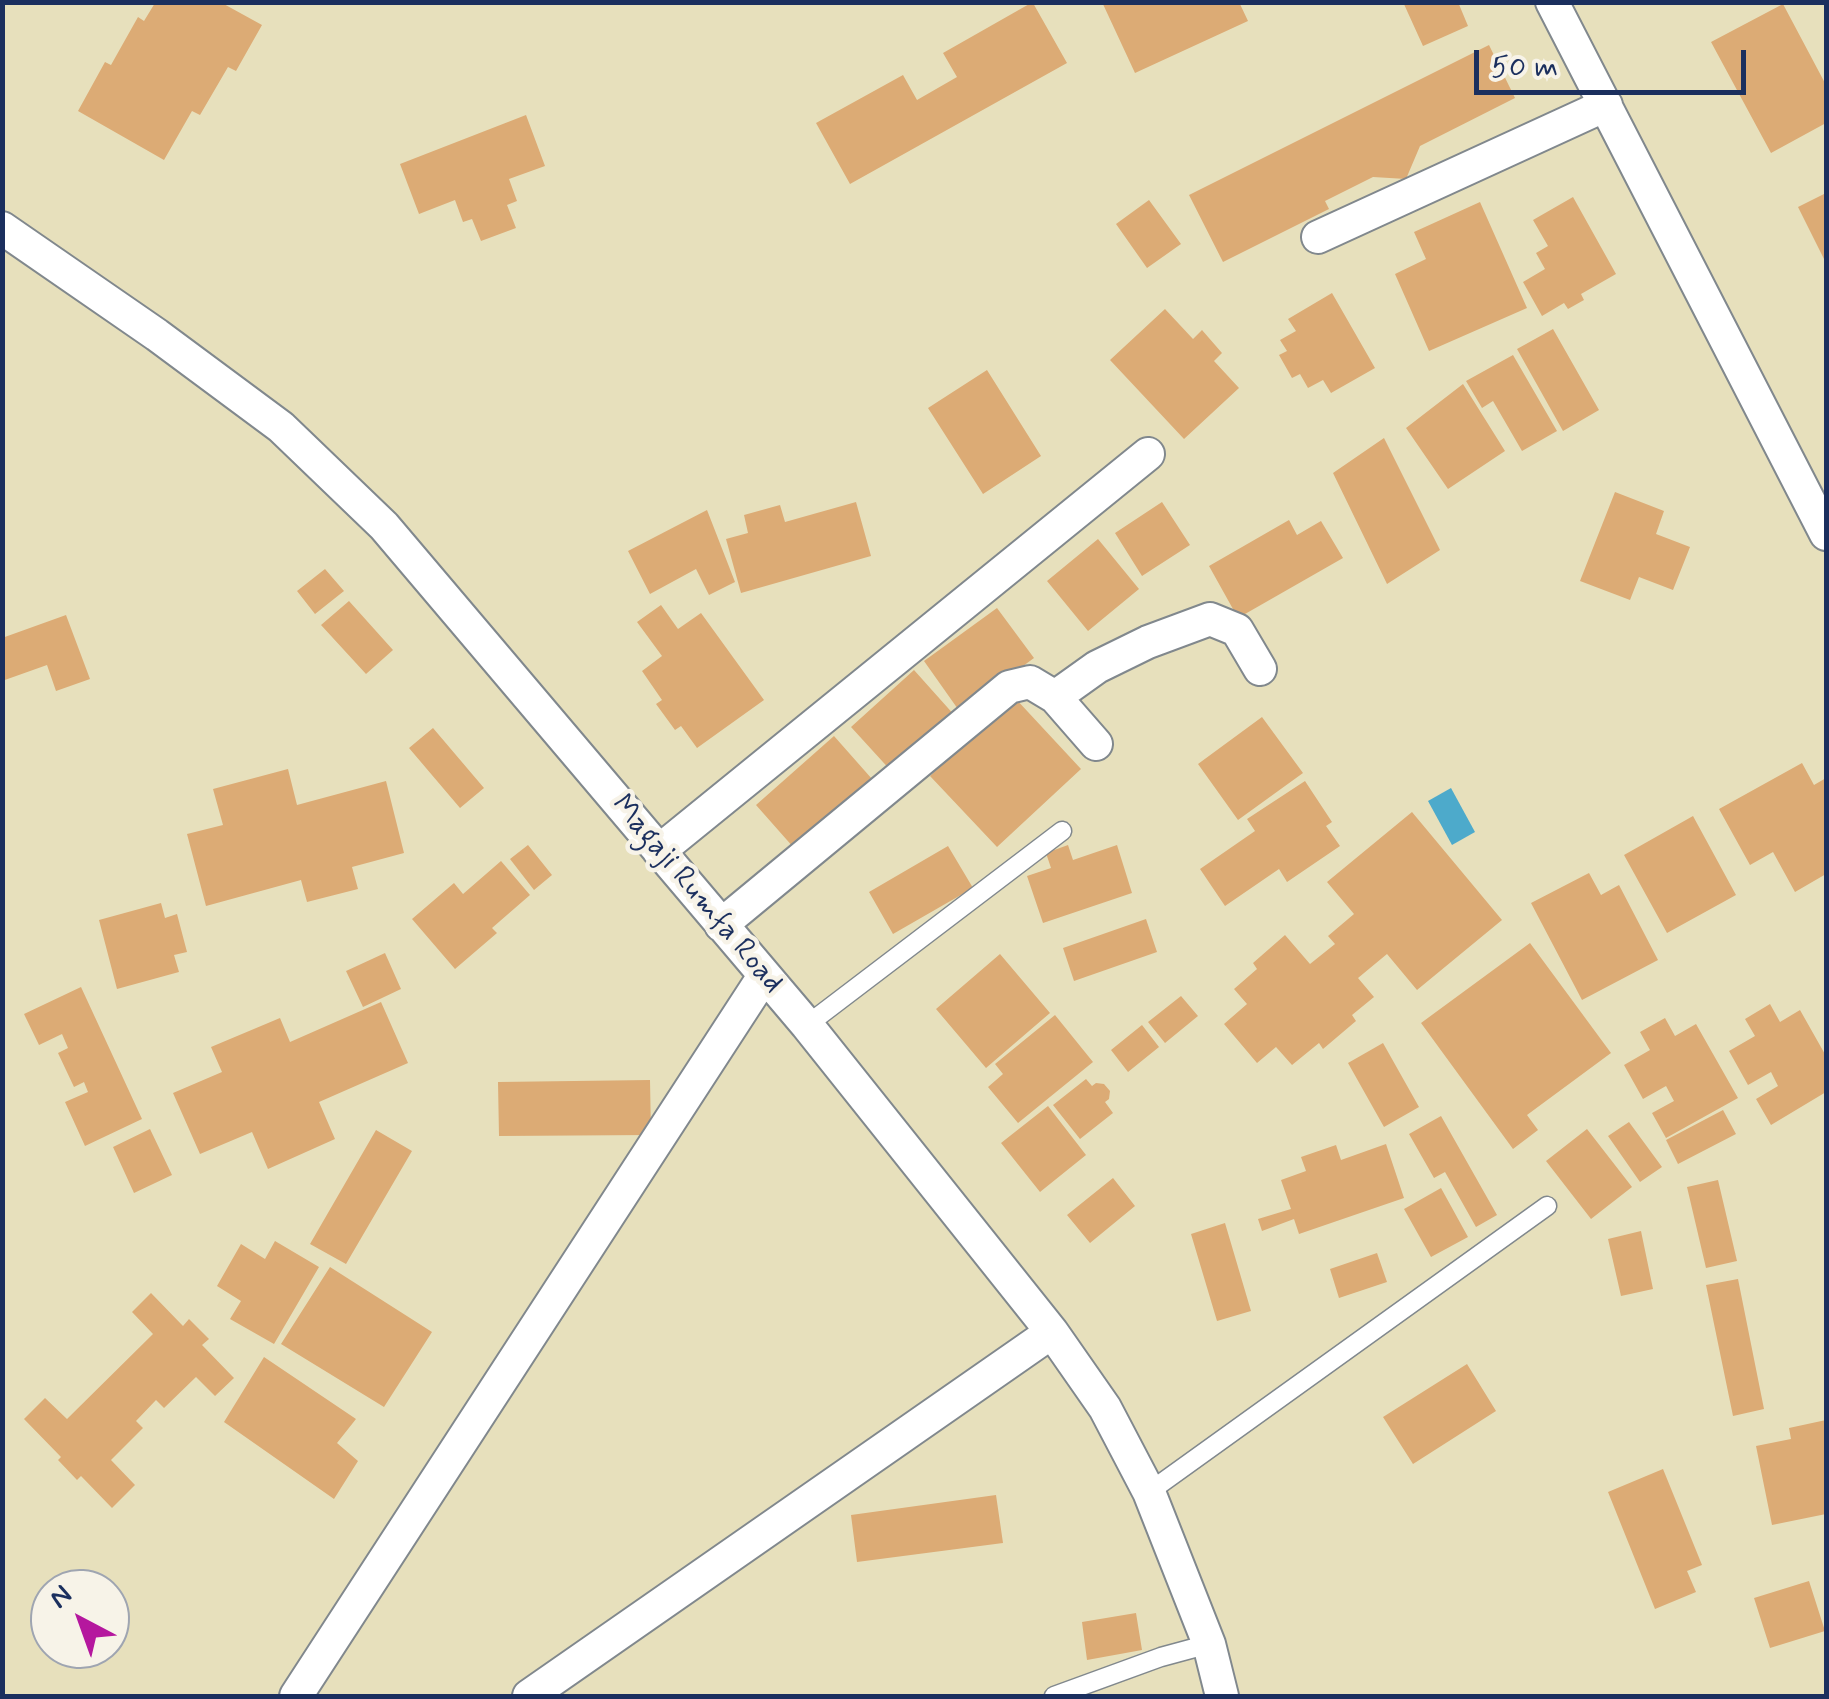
<!DOCTYPE html>
<html>
<head>
<meta charset="utf-8">
<style>
	body { margin:0 }
	#map { position:relative; width:1829px; height:1699px; overflow:hidden; background:#e7e0bc; font-family:Mynerve,sans-serif }
	canvas { display:block }
	.frame { position:absolute; inset:0; border:5px solid #1b2f5e; pointer-events:none }
	.north { position:absolute; left:30px; top:1569px; width:100px; height:100px; box-sizing:border-box; background:#f7f3e8; border:2px solid #9fa5b1; border-radius:50%; rotate:319deg; font-size:28px; font-weight:700; line-height:40px; text-align:center; color:#1b2f5e }
	.north::after { content:''; display:block; margin:auto; width:35px; height:45px; background:#b5179e; clip-path:polygon(50% 0,100% 100%,50% 72%,0 100%) }
	.scale { position:absolute; left:1474px; top:50px; width:272px; height:45px; box-sizing:border-box; border:5px solid #1b2f5e; border-top:0; padding-left:12px; font-size:30px; line-height:35px; white-space:nowrap; color:#1b2f5e; -webkit-text-stroke:8px #f7f3e8; paint-order:stroke }
</style>
</head>
<body>
<div id="map">
<canvas width="1829" height="1699"></canvas>
<div class="frame"></div>
<div class="north">N</div>
<div class="scale">50 m</div>
</div>
<script>
const ctx = document.querySelector('canvas').getContext('2d');
ctx.lineJoin = 'round';
function fillPath(path, color) {
  ctx.fillStyle = color;
  ctx.fill(path, 'evenodd');
}
function shape(rows) {
  const path = new Path2D();
  for (const r of rows) {
    path.moveTo(r[0], r[1]);
    for (let i = 2; i < r.length; i += 2) path.lineTo(r[i], r[i + 1]);
  }
  return path;
}
function stroke(path, color, width, dash) {
  ctx.strokeStyle = color;
  ctx.lineWidth = width;
  ctx.lineCap = dash ? 'butt' : 'round';
  ctx.setLineDash(dash || []);
  ctx.stroke(path);
}
function write(font, color, halo, rows, align = 'center') {
  ctx.font = font + ' Mynerve,sans-serif';
  ctx.lineWidth = 9;
  ctx.setLineDash([]);
  ctx.textBaseline = 'middle';
  ctx.strokeStyle = halo;
  ctx.fillStyle = color;
  for (const [text, x, y, turn = 0] of rows) {
    ctx.save();
    ctx.translate(x, y);
    ctx.rotate((+turn || 0) * Math.PI / 180);
    ctx.textAlign = isNaN(turn) ? turn : align;
    if (halo) ctx.strokeText(text, 0, 0);
    ctx.fillText(text, 0, 0);
    ctx.restore();
  }
}
const water = shape([
	[1451,788,1475,832,1452,845,1428,801]
]);
const building = shape([
	[1102,2,1239,2,1248,21,1135,73],
	[1403,2,1458,2,1468,26,1423,46],
	[155,3,222,3,262,25,236,71,228,67,200,115,192,111,164,160,78,111,105,62,111,65,138,17,144,21],
	[1031,3,1033,3,1067,63,850,184,816,123,903,75,917,100,957,77,943,53],
	[1783,4,1826,85,1826,123,1771,153,1711,42],
	[1489,45,1515,98,1420,146,1406,179,1373,177,1325,201,1329,209,1223,262,1189,195],
	[526,115,545,166,509,179,517,201,507,205,516,228,481,241,472,219,463,222,455,200,419,214,400,164],
	[1826,193,1826,263,1798,207],
	[1573,197,1616,274,1581,294,1584,300,1568,309,1564,303,1542,316,1523,282,1545,269,1536,253,1548,246,1533,220],
	[1149,200,1181,244,1147,268,1116,224],
	[1480,202,1527,308,1429,351,1395,274,1426,259,1414,232],
	[1332,293,1375,368,1331,393,1323,380,1308,388,1300,374,1292,378,1279,355,1287,351,1280,340,1296,331,1288,319],
	[1165,309,1193,339,1202,330,1222,353,1214,361,1239,388,1184,439,1110,360],
	[1553,329,1599,410,1563,431,1517,349],
	[1513,355,1557,431,1522,451,1493,401,1482,408,1466,381],
	[987,370,1041,456,983,494,928,408],
	[1463,384,1505,451,1448,489,1406,428],
	[1384,438,1440,550,1387,584,1333,473],
	[1615,492,1664,511,1656,534,1690,547,1673,590,1639,577,1630,600,1580,581],
	[856,502,871,556,741,593,726,539,748,533,744,515,780,505,785,522],
	[1162,502,1190,545,1142,576,1115,533],
	[707,510,735,582,709,595,696,569,650,594,628,551],
	[1289,520,1297,535,1321,521,1343,558,1238,618,1209,566],
	[1098,539,1139,589,1088,631,1047,581],
	[325,569,344,591,315,614,297,591],
	[349,601,393,650,366,674,321,625],
	[661,605,678,629,701,613,764,700,697,748,681,726,675,730,656,704,662,700,642,671,662,656,637,622],
	[997,608,1034,658,960,712,924,661],
	[66,615,90,679,56,691,47,665,2,681,2,638],
	[914,670,956,717,893,773,851,727],
	[1015,698,1081,769,997,847,930,776],
	[1262,717,1303,773,1238,820,1198,764],
	[433,728,484,788,460,808,409,748],
	[834,736,872,779,794,848,756,805],
	[1802,763,1814,785,1826,778,1826,874,1795,892,1773,852,1750,865,1719,809],
	[288,769,297,805,386,781,404,853,352,867,358,889,307,902,301,880,206,906,187,834,223,825,213,789],
	[1305,781,1332,822,1326,826,1340,846,1287,882,1279,869,1225,906,1200,869,1255,831,1247,819],
	[1412,812,1502,920,1417,990,1387,954,1358,978,1374,997,1352,1015,1356,1021,1323,1049,1319,1043,1292,1065,1276,1047,1257,1063,1224,1024,1247,1004,1234,989,1257,969,1253,963,1285,935,1310,964,1335,944,1328,936,1354,914,1327,882],
	[1693,816,1736,895,1667,933,1624,855],
	[528,845,552,875,534,890,510,859],
	[1068,845,1073,860,1117,845,1132,893,1043,923,1027,876,1051,868,1046,853],
	[948,846,973,888,893,934,869,892],
	[501,861,530,895,492,928,497,933,455,969,412,919,454,883,463,894],
	[1589,873,1601,895,1619,885,1658,960,1582,1000,1531,903],
	[161,903,165,918,177,914,187,952,174,955,179,972,117,989,99,920],
	[1146,919,1157,952,1074,981,1063,948],
	[1530,943,1611,1053,1527,1115,1538,1130,1513,1149,1421,1023],
	[385,953,401,989,363,1007,346,971],
	[1000,954,1050,1013,986,1068,936,1009],
	[81,987,142,1119,85,1146,65,1102,88,1092,84,1082,74,1087,58,1053,68,1048,62,1034,39,1045,24,1014],
	[1181,996,1198,1016,1165,1043,1148,1022],
	[381,1002,408,1063,319,1102,335,1139,268,1169,252,1132,200,1154,173,1093,222,1072,211,1047,280,1018,290,1042],
	[1770,1004,1780,1022,1800,1010,1826,1056,1826,1092,1771,1125,1756,1099,1778,1086,1771,1072,1748,1085,1729,1051,1755,1036,1745,1019],
	[1055,1015,1093,1062,1018,1123,988,1087,1003,1074,995,1064],
	[1665,1018,1675,1036,1696,1024,1738,1098,1666,1138,1652,1113,1674,1101,1666,1086,1643,1099,1624,1065,1650,1050,1640,1032],
	[1142,1025,1159,1047,1128,1072,1111,1050],
	[1383,1043,1419,1107,1384,1127,1348,1063],
	[1086,1079,1092,1086,1096,1083,1104,1084,1110,1091,1109,1099,1105,1102,1113,1113,1080,1139,1053,1105],
	[650,1080,651,1135,499,1136,498,1082],
	[1048,1106,1086,1155,1040,1192,1001,1143],
	[1723,1110,1736,1134,1678,1164,1666,1140],
	[1441,1116,1497,1215,1476,1227,1445,1172,1434,1178,1409,1134],
	[1629,1122,1662,1167,1640,1182,1608,1136],
	[150,1129,172,1175,134,1193,113,1147],
	[1587,1129,1632,1187,1591,1219,1546,1161],
	[376,1130,412,1151,346,1264,310,1244],
	[1386,1144,1404,1198,1299,1234,1294,1219,1262,1231,1258,1219,1291,1209,1281,1180,1306,1171,1301,1157,1336,1145,1341,1160],
	[1113,1178,1135,1206,1090,1243,1067,1215],
	[1718,1180,1737,1261,1706,1268,1687,1187],
	[1441,1188,1468,1237,1431,1257,1404,1209],
	[1225,1223,1251,1311,1217,1321,1191,1234],
	[1641,1231,1653,1289,1621,1296,1608,1239],
	[275,1241,319,1267,274,1344,230,1319,241,1301,217,1286,241,1244,265,1259],
	[1377,1253,1387,1282,1339,1298,1330,1269],
	[330,1267,432,1332,384,1407,281,1344],
	[1738,1279,1764,1409,1733,1416,1706,1285],
	[151,1293,183,1326,189,1319,209,1339,202,1345,234,1378,215,1396,196,1377,164,1408,156,1400,136,1421,143,1428,111,1460,135,1485,112,1508,81,1476,77,1480,58,1460,61,1457,24,1419,45,1398,67,1419,153,1334,132,1312],
	[264,1357,356,1419,337,1443,358,1461,334,1499,224,1422],
	[1467,1364,1496,1411,1413,1464,1383,1417],
	[1826,1420,1826,1514,1772,1525,1756,1446,1791,1439,1789,1428],
	[1663,1469,1702,1565,1687,1571,1696,1592,1655,1609,1608,1492],
	[996,1495,1003,1543,857,1562,851,1515],
	[1809,1581,1825,1631,1770,1648,1754,1598],
	[1136,1613,1142,1650,1087,1660,1082,1622]
]);
const lane = shape([
	[807,1025,1062,831],
	[1149,1492,1547,1206],
	[1054,1696,1161,1657,1209,1644]
]);
const street = shape([
	[1552,2,1826,534],
	[2,228,157,335,281,427,384,526,807,1025,1052,1332,1105,1408,1149,1492,1209,1644,1222,1696],
	[1318,237,1606,105],
	[1055,697,1097,667,1148,642,1210,619,1237,630,1260,669],
	[659,851,1148,454],
	[721,925,1009,687,1030,682,1055,697,1096,744],
	[296,1696,764,976],
	[529,1696,1052,1332]
]);
const streetNames = [
	["Magaji Rumfa Road",696,895,50]
];
fillPath(water, '#4daacb');
fillPath(building, '#dcab75');
stroke(lane, '#81888d', 21);
stroke(street, '#81888d', 36);
stroke(lane, '#fff', 18);
stroke(street, '#fff', 32);
write('30px', '#1b2f5e', '#f7f3e8', streetNames);
</script>
</body>
</html>
